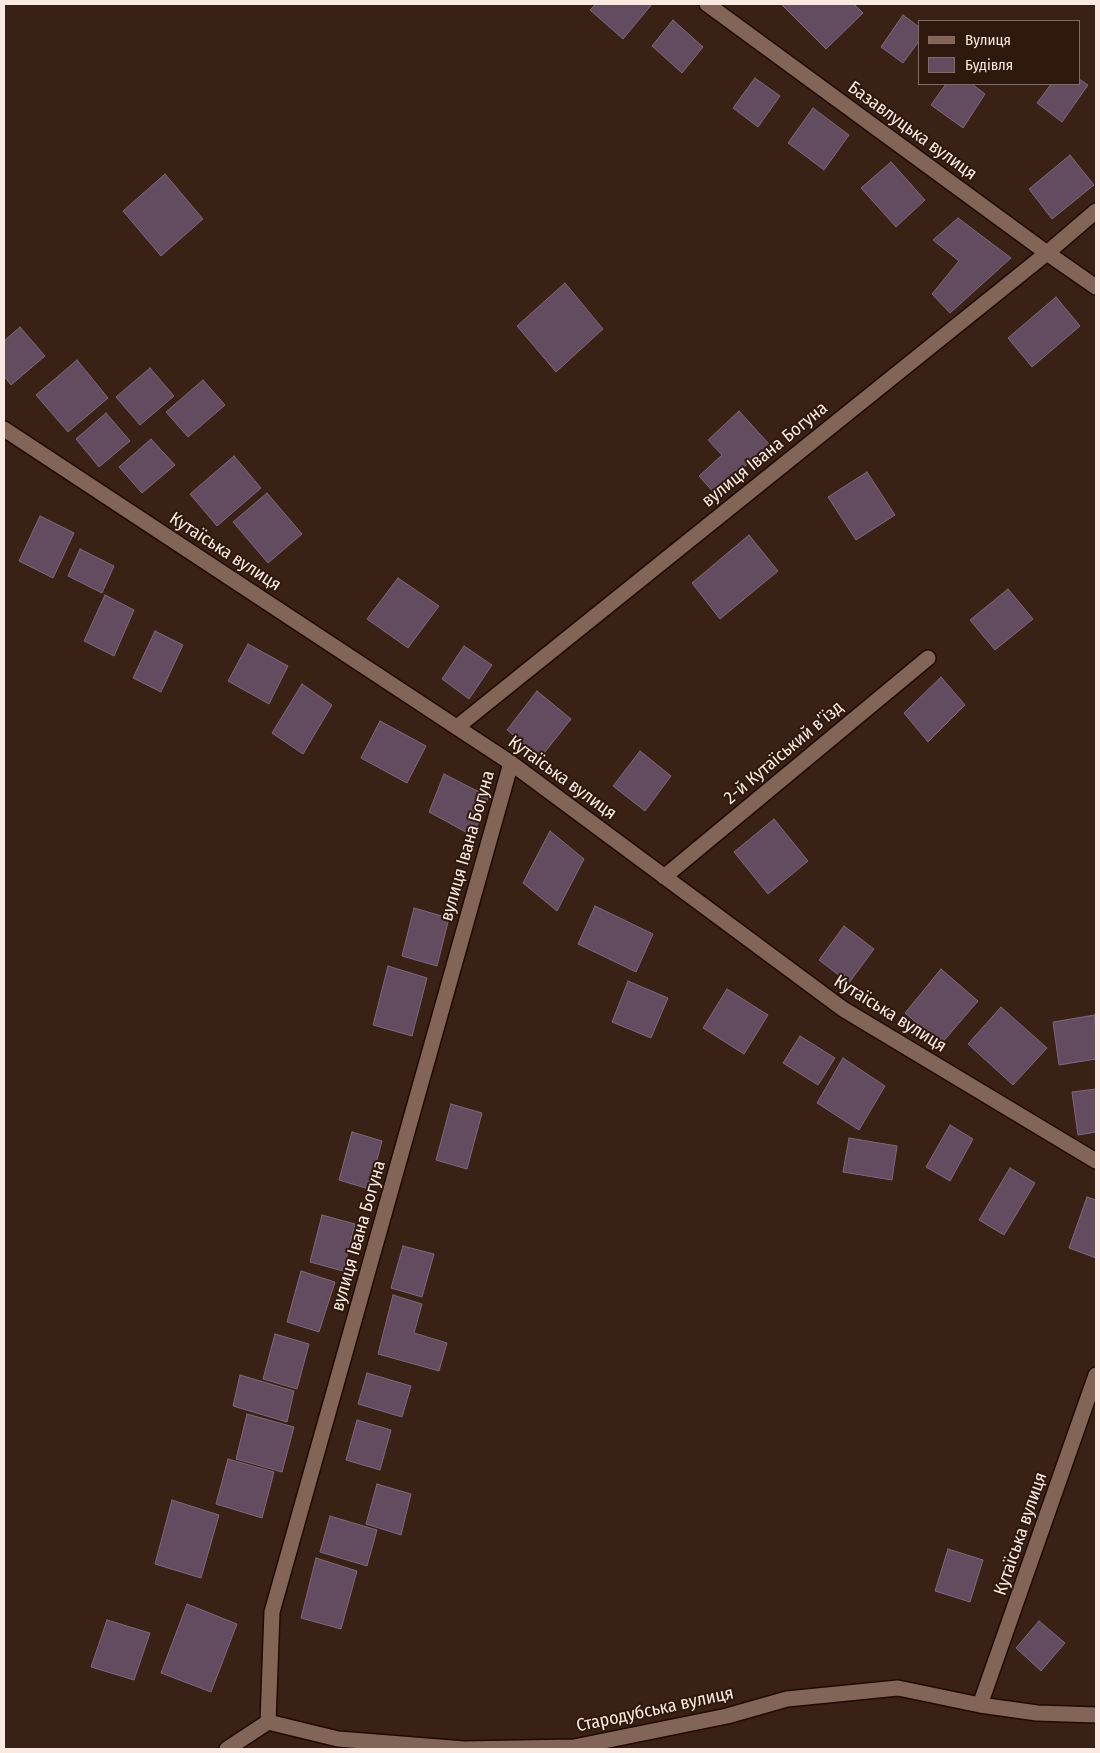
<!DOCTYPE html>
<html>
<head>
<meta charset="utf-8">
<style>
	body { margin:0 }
	#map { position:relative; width:1100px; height:1753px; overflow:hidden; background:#3a2116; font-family:"Fira Sans Condensed",sans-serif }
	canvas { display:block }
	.frame { position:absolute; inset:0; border:5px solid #fae9e1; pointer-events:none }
	.legend { position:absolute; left:918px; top:20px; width:162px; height:65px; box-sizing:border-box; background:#2f180d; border:1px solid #806c62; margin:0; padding:6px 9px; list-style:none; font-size:15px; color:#fae9e1 }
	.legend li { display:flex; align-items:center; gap:10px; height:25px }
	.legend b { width:25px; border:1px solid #806c62 }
</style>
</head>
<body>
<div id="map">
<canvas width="1100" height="1753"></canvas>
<div class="frame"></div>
<ul class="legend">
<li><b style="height:6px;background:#836558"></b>Вулиця</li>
<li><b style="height:14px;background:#634c60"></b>Будівля</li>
</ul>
</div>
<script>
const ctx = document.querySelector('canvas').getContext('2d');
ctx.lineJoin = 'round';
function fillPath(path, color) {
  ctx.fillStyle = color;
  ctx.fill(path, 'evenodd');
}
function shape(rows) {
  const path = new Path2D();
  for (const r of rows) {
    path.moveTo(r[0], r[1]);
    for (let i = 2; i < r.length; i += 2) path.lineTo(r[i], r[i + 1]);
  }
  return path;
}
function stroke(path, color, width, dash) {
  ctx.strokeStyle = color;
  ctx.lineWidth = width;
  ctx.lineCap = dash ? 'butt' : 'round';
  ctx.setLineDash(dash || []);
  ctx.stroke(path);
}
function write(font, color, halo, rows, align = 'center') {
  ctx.font = font + ' "Fira Sans Condensed",sans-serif';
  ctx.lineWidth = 4;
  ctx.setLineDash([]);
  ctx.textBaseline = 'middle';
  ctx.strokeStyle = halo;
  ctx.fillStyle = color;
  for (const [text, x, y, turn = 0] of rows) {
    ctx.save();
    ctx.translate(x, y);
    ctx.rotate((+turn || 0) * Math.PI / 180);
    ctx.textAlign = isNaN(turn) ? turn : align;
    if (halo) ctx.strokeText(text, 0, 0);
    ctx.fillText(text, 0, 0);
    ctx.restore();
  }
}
const building = shape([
	[596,4,652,4,623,39,590,10,596,4],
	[781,4,854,4,863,13,826,49,781,4],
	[903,15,919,27,919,41,903,63,881,47,903,15],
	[673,20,703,47,682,73,652,46,673,20],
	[755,78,780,96,758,127,733,108,755,78],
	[1079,79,1088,85,1062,122,1037,103,1051,84,1079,84,1079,79],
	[946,84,972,84,985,94,963,128,931,105,946,84],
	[813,108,849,135,824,170,788,143,813,108],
	[1070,155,1094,185,1052,219,1029,189,1070,155],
	[891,162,925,200,896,227,861,188,891,162],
	[165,174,203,219,161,256,123,211,165,174],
	[958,218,1011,258,950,313,932,294,959,261,933,240,958,218],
	[565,283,603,329,556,372,517,326,565,283],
	[1056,297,1080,326,1032,367,1008,338,1056,297],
	[20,327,45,356,11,385,4,376,4,341,20,327],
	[77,360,108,398,68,432,36,395,77,360],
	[150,368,174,396,140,425,116,397,150,368],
	[203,380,225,405,188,437,166,412,203,380],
	[739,411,769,444,715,494,699,476,722,455,708,440,739,411],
	[106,413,130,441,99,467,76,439,106,413],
	[151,439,175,465,142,493,119,467,151,439],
	[234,456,261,488,217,526,190,494,234,456],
	[867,472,895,515,856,540,828,497,867,472],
	[267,493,302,534,268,563,233,522,267,493],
	[40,516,74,533,53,578,19,561,40,516],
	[749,535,778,571,720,619,692,583,749,535],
	[80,549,114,566,102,593,68,576,80,549],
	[398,578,439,606,408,648,367,619,398,578],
	[1008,589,1033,619,995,650,970,620,1008,589],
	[105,595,134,610,114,656,84,641,105,595],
	[155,631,183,645,161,692,133,678,155,631],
	[248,644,288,666,269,704,228,681,248,644],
	[464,646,492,665,469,699,442,679,464,646],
	[941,677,965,705,928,742,904,713,941,677],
	[302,684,332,705,303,754,272,733,302,684],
	[537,691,571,719,541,757,507,730,537,691],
	[380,721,426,746,407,783,361,758,380,721],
	[640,751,671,776,645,811,613,786,640,751],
	[444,774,489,797,473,836,429,812,444,774],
	[774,819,808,861,768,894,734,852,774,819],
	[550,831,584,859,557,911,523,883,550,831],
	[595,906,653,934,636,972,578,944,595,906],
	[414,908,449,918,437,966,402,956,414,908],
	[844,926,874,949,849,983,819,960,844,926],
	[388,966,427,978,412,1036,373,1025,388,966],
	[941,969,978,1001,941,1044,905,1013,941,969],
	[628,981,668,998,651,1038,612,1022,628,981],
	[727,989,768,1015,744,1054,703,1028,727,989],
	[1001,1007,1047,1048,1013,1085,968,1044,1001,1007],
	[1095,1015,1096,1059,1059,1065,1053,1022,1095,1015],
	[800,1036,835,1058,818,1085,783,1063,800,1036],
	[843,1058,885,1086,859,1130,817,1103,843,1058],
	[1096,1089,1096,1132,1078,1135,1072,1092,1096,1089],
	[451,1104,482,1113,467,1169,436,1160,451,1104],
	[950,1125,973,1139,950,1181,926,1167,950,1125],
	[352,1132,382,1141,369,1189,339,1180,352,1132],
	[849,1138,897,1146,892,1180,843,1172,849,1138],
	[1010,1168,1035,1183,1004,1235,979,1220,1010,1168],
	[1087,1197,1096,1200,1096,1258,1069,1248,1087,1197],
	[322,1215,355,1224,343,1271,310,1262,322,1215],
	[403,1246,434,1254,422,1297,391,1288,403,1246],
	[301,1271,335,1282,319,1332,287,1322,301,1271],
	[393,1295,422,1304,414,1333,447,1343,439,1371,378,1354,393,1295],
	[275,1334,309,1344,297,1389,263,1379,275,1334],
	[367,1373,411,1386,402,1417,358,1404,367,1373],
	[240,1375,294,1391,287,1422,233,1406,240,1375],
	[247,1414,294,1427,282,1472,236,1459,247,1414],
	[357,1420,391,1430,380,1470,346,1460,357,1420],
	[228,1459,274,1472,262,1518,216,1504,228,1459],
	[377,1484,411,1494,401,1535,366,1524,377,1484],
	[172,1500,219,1515,201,1578,155,1564,172,1500],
	[330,1516,377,1530,367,1566,320,1552,330,1516],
	[948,1549,983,1560,970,1602,935,1591,948,1549],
	[316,1558,357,1571,341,1629,301,1618,316,1558],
	[187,1604,237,1624,211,1692,161,1673,187,1604],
	[107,1620,150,1633,134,1680,91,1667,107,1620],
	[1039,1621,1065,1643,1041,1671,1016,1648,1039,1621]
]);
const street = shape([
	[707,4,1047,253,1096,287],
	[4,429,511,763,843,1009,1096,1161],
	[457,727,1047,253,1096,211],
	[664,877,928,658],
	[980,1705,1096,1375],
	[268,1722,272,1612,511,763],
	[227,1749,268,1722,338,1739,464,1749,574,1747,727,1716,787,1699,898,1688,980,1705,1037,1713,1096,1715]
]);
const streetNames = [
	["Базавлуцька вулиця",912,131,36],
	["вулиця Івана Богуна",765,455,-39],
	["Кутаїська вулиця",225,552,33],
	["2-й Кутаїський в’їзд",784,753,-40],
	["Кутаїська вулиця",562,778,36],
	["вулиця Івана Богуна",468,846,-74],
	["Кутаїська вулиця",890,1014,32],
	["вулиця Івана Богуна",359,1236,-74],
	["Кутаїська вулиця",1021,1534,-71],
	["Стародубська вулиця",655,1710,-12]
];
fillPath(building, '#634c60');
stroke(building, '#7f687d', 1);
stroke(street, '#200a02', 18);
stroke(street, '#836558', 15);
write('18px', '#fae9e1', '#2f180d', streetNames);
</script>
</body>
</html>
